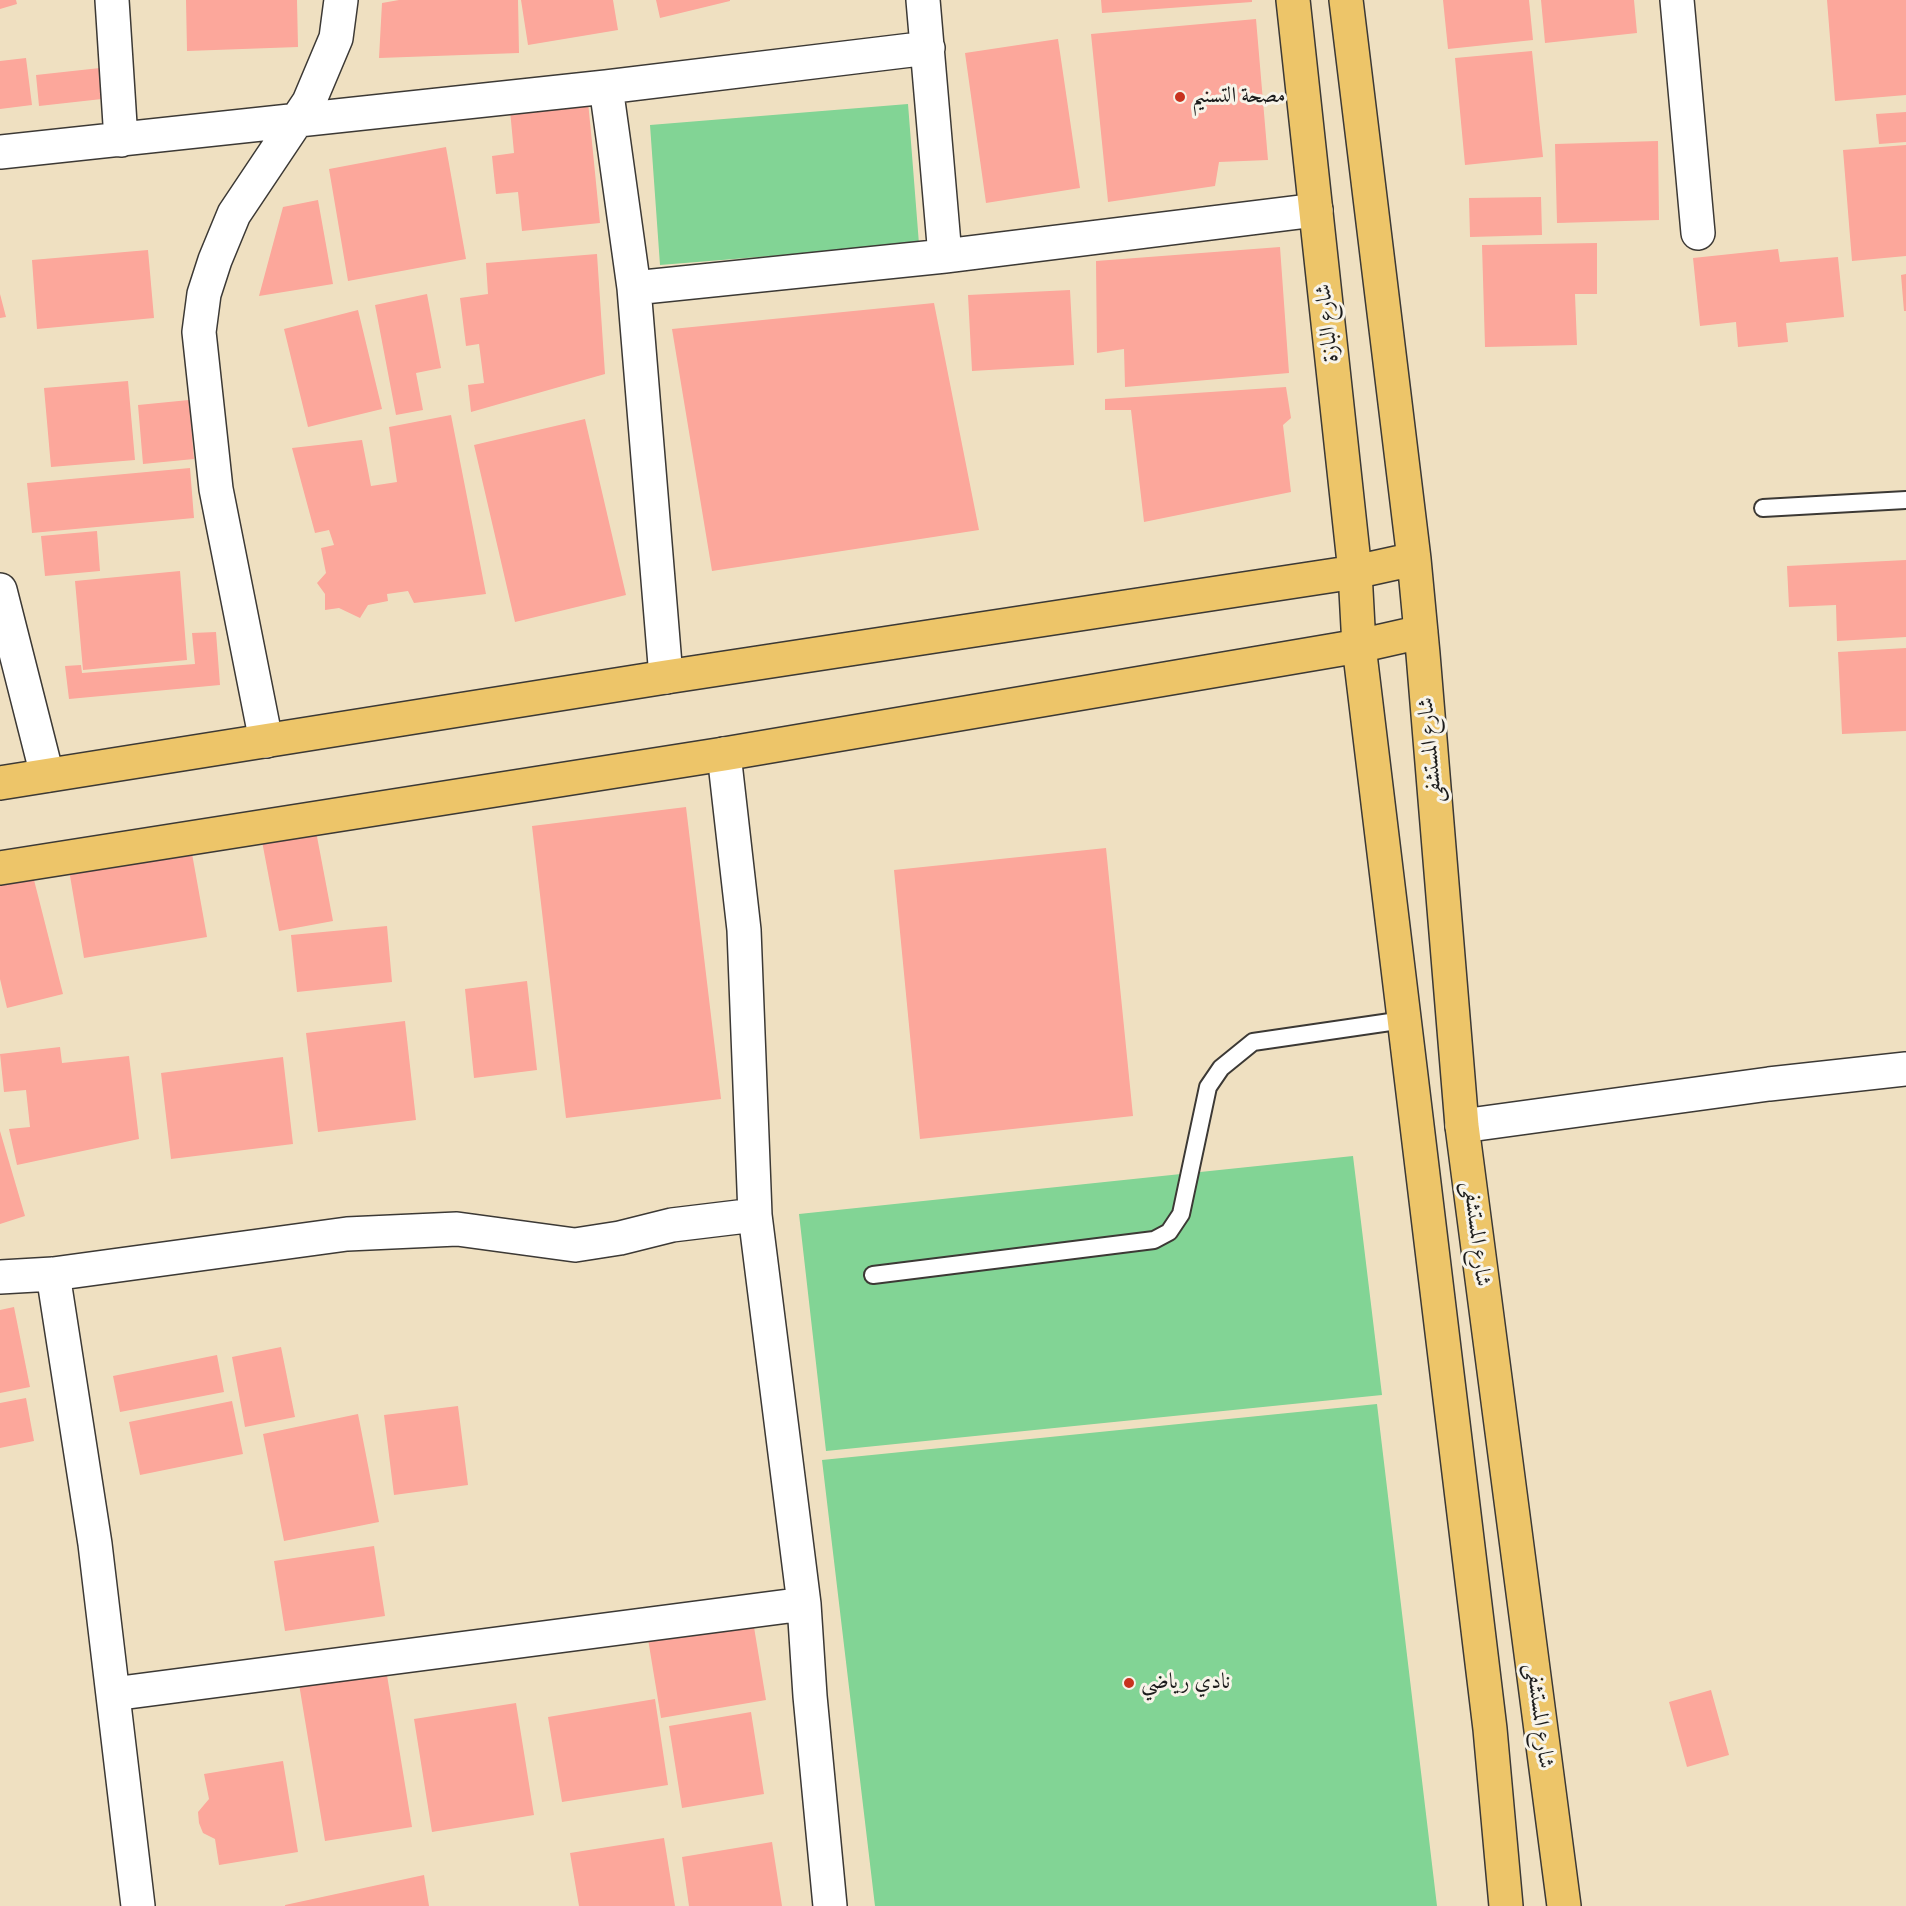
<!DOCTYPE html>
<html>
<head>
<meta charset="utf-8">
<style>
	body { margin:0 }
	canvas { display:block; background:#efe0c1 }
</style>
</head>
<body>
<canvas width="1906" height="1906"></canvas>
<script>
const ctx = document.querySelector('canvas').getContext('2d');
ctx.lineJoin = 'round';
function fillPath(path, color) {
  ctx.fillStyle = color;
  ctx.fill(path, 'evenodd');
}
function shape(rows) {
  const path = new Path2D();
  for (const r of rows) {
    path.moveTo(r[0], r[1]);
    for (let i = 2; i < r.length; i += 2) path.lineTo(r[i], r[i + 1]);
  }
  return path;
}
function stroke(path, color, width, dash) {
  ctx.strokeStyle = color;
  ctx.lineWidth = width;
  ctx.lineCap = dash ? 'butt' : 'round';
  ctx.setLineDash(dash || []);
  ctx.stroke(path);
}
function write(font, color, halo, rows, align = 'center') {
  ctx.font = font + ' "IM FELL Great Primer",Amiri,serif';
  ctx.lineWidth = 6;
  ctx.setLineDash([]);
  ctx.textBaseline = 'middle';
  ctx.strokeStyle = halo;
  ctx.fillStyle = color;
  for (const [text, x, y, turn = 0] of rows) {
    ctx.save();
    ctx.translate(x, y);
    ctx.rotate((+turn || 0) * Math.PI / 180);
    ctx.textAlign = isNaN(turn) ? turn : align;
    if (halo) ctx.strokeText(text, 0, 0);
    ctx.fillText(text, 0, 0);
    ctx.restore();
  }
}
const green = shape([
	[908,104,919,244,660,265,650,125],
	[1353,1156,1382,1395,826,1451,799,1214],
	[1377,1404,1437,1906,875,1906,822,1460]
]);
const building = shape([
	[0,0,16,0,17,4,0,9],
	[186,0,297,0,298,47,187,51],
	[399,0,518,0,519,53,379,58,382,3],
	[521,0,613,0,618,30,528,45],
	[656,0,730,0,730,1,660,18],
	[1101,0,1252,0,1252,2,1102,13],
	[1443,0,1529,0,1533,40,1448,49],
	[1541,0,1634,0,1637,33,1545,43],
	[1827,0,1906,0,1906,95,1835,101],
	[1256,19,1268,160,1219,162,1215,186,1108,202,1091,34],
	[1058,39,1080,188,986,203,965,53],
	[1532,51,1543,157,1465,165,1455,58],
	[26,58,32,105,0,109,0,61],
	[100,68,102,99,39,106,36,75],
	[588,102,600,223,522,231,518,192,496,194,492,156,514,153,510,110],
	[1906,112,1906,142,1879,144,1876,114],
	[1658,141,1659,220,1557,223,1555,144],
	[1906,145,1906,256,1852,261,1843,150],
	[446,147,466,259,348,281,329,169],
	[1541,197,1542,235,1470,237,1469,198],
	[318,200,333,284,259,296,283,207],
	[1597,243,1597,294,1575,294,1577,345,1485,347,1482,245],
	[1280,247,1289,373,1125,387,1124,349,1097,353,1096,261],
	[1778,249,1780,262,1838,257,1844,317,1786,323,1788,342,1738,347,1736,322,1700,326,1693,258],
	[148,250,154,318,37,329,32,260],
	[597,254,605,374,471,412,468,385,484,383,479,344,466,346,460,298,488,294,486,263],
	[1906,274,1906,311,1904,311,1901,275],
	[1070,290,1074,365,972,371,968,295],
	[0,294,6,317,0,318],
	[427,294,441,368,416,373,423,410,396,415,375,305],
	[934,303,979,530,712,571,672,329],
	[358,310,382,409,308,427,284,329],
	[128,381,135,460,51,467,44,388],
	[1286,387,1291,418,1283,425,1291,492,1144,522,1131,410,1105,410,1105,399],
	[189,400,194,459,143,464,138,405],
	[451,415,486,594,414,603,408,591,387,594,388,601,368,605,360,618,339,608,325,610,325,594,317,583,326,573,321,548,334,545,329,530,315,533,292,448,362,440,371,486,397,482,389,427],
	[585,419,626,595,515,622,474,445],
	[190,468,194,518,32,533,27,483],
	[97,531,100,571,45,576,41,536],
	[1906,560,1906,637,1837,641,1836,605,1789,607,1787,566],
	[180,571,187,660,83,670,75,581],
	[216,632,220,685,69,699,65,666,81,665,82,673,195,664,192,633],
	[1906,648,1906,731,1842,734,1838,652],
	[686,807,721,1099,566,1118,532,826],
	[315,826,333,921,279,931,261,836],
	[191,848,207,937,84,958,69,870],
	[1106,848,1133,1116,920,1139,894,870],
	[33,876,63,994,7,1008,0,979,0,885],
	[387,926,392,982,297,992,291,935],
	[527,981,537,1070,474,1078,465,989],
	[405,1021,416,1120,318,1132,306,1033],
	[60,1047,62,1063,129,1056,139,1139,17,1165,9,1129,30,1127,26,1090,4,1092,0,1054],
	[283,1057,293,1144,171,1159,161,1073],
	[0,1131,25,1216,0,1224],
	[14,1307,30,1387,0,1393,0,1310],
	[281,1347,295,1417,245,1427,232,1357],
	[217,1355,224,1392,120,1412,113,1376],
	[26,1398,34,1441,0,1448,0,1403],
	[232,1401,243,1454,140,1475,129,1422],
	[458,1406,468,1485,394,1495,384,1415],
	[358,1414,379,1522,284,1541,263,1434],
	[374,1546,385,1616,285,1631,274,1561],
	[753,1621,766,1700,661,1718,648,1639],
	[385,1663,412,1827,325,1841,298,1678],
	[1711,1690,1729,1755,1687,1767,1669,1702],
	[655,1699,668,1785,562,1802,548,1717],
	[516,1703,534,1815,432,1832,414,1719],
	[751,1712,764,1794,682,1808,669,1726],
	[283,1761,298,1852,219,1865,215,1839,203,1833,199,1823,198,1812,209,1799,204,1774],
	[664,1838,675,1906,579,1906,570,1853],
	[772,1842,782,1906,689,1906,682,1857],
	[424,1875,429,1906,285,1906,285,1905]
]);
const lane = shape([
	[1763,508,1906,500],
	[873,1275,1154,1240,1169,1232,1181,1214,1208,1087,1221,1068,1253,1042,1404,1020]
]);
const street = shape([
	[112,0,121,140],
	[923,0,945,256],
	[1677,0,1698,233],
	[606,87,634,288,666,677],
	[0,152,606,87,928,48],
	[634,288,945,256,1316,210],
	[0,590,47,775],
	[266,741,216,489,199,332,204,294,215,260,234,214,309,102,336,38,341,0],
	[724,754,744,930,755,1215,804,1604,810,1696,830,1906],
	[1462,1126,1769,1084,1906,1069],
	[53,1274,95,1544,138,1906],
	[0,1277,53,1274,347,1234,457,1229,575,1245,620,1238,672,1225,755,1215],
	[113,1694,804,1604]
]);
const primary = shape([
	[1293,0,1355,572,1359,646,1490,1729,1506,1906],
	[1346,0,1414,559,1423,654,1462,1126,1564,1906],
	[0,783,666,677,1355,572,1414,559],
	[0,868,724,754,1359,646,1421,632]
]);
const markers = [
	[1180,97,6,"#c8321e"],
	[1129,1683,6,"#c8321e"]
];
const poiNames = [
	["مصحة التسنيم",1192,97],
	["نادي رياضي",1141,1683]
];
const streetNames = [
	["شارع البازة",1328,323,-96],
	["شارع المستشفى",1431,750,-95],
	["شارع المستشفى",1476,1234,83],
	["شارع المستشفى",1539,1716,83]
];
fillPath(green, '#82d495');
fillPath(building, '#fca79b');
stroke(lane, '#3c3935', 20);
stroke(street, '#3c3935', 36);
stroke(primary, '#3c3935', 36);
stroke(lane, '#fff', 16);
stroke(street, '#fff', 33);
stroke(primary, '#edc569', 33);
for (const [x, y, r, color] of markers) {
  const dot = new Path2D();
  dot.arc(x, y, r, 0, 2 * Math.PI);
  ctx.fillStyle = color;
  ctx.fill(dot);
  stroke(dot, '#f7f3e8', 2);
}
write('22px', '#1c1c1c', '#f7f3e8', poiNames, 'left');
write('22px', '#1c1c1c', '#f7f3e8', streetNames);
</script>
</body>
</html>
